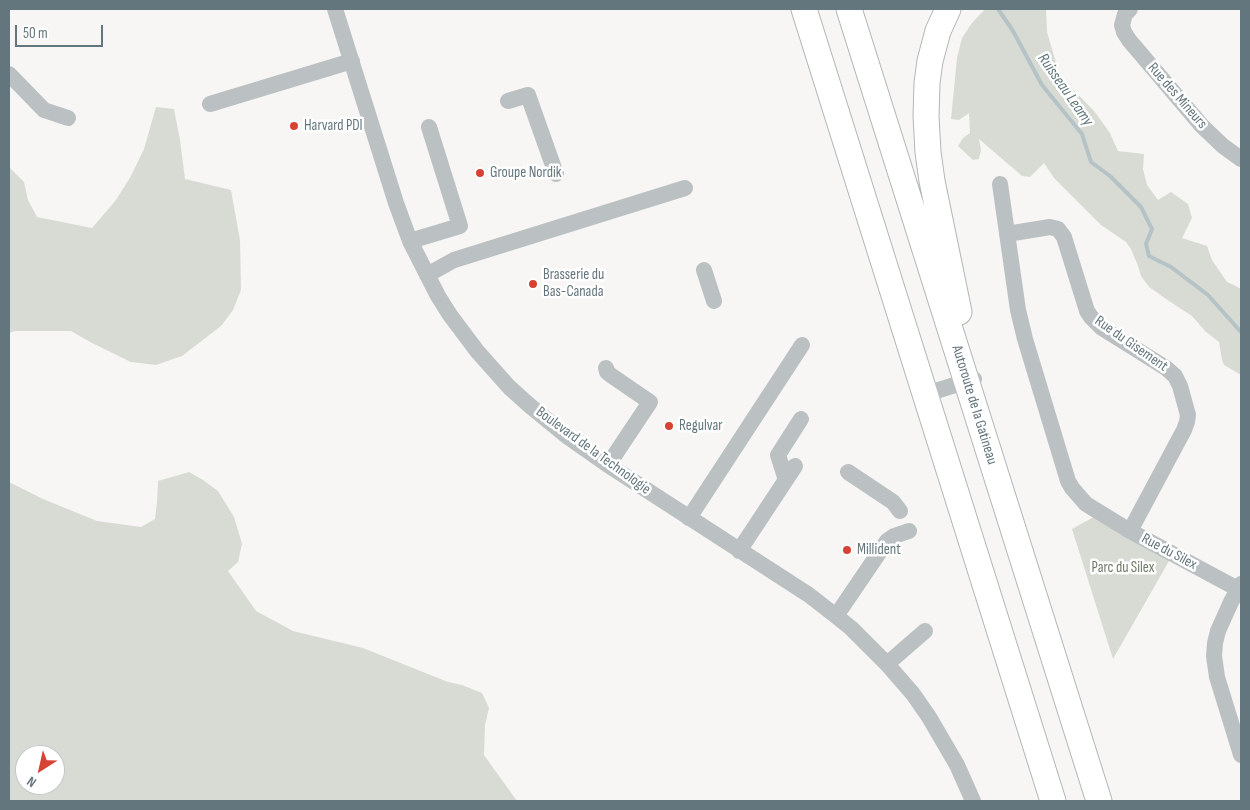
<!DOCTYPE html>
<html>
<head>
<meta charset="utf-8">
<style>
	body { margin:0 }
	#map { position:relative; width:1250px; height:810px; overflow:hidden; background:#f7f6f4; font-family:"Sofia Sans Condensed",sans-serif }
	canvas { display:block }
	.frame { position:absolute; inset:0; border:10px solid #64767d; pointer-events:none }
	.north { position:absolute; left:15px; top:745px; width:50px; height:50px; box-sizing:border-box; background:#fff; border:1px solid #c1c8cb; border-radius:50%; rotate:215deg; font-size:14px; font-weight:700; line-height:20px; text-align:center; color:#64767d }
	.north::after { content:''; display:block; margin:auto; width:18px; height:22px; background:#d74234; clip-path:polygon(50% 0,100% 100%,50% 72%,0 100%) }
	.scale { position:absolute; left:15px; top:25px; width:88px; height:22px; box-sizing:border-box; border:2px solid #64767d; border-top:0; padding-left:6px; font-size:15px; line-height:18px; white-space:nowrap; color:#64767d; -webkit-text-stroke:4px #fff; paint-order:stroke }
</style>
</head>
<body>
<div id="map">
<canvas width="1250" height="810"></canvas>
<div class="frame"></div>
<div class="north">N</div>
<div class="scale">50 m</div>
</div>
<script>
const ctx = document.querySelector('canvas').getContext('2d');
ctx.lineJoin = 'round';
function fillPath(path, color) {
  ctx.fillStyle = color;
  ctx.fill(path, 'evenodd');
}
function shape(rows) {
  const path = new Path2D();
  for (const r of rows) {
    path.moveTo(r[0], r[1]);
    for (let i = 2; i < r.length; i += 2) path.lineTo(r[i], r[i + 1]);
  }
  return path;
}
function stroke(path, color, width, dash) {
  ctx.strokeStyle = color;
  ctx.lineWidth = width;
  ctx.lineCap = dash ? 'butt' : 'round';
  ctx.setLineDash(dash || []);
  ctx.stroke(path);
}
function write(font, color, halo, rows, align = 'center') {
  ctx.font = font + ' "Sofia Sans Condensed",sans-serif';
  ctx.lineWidth = 5;
  ctx.setLineDash([]);
  ctx.textBaseline = 'middle';
  ctx.strokeStyle = halo;
  ctx.fillStyle = color;
  for (const [text, x, y, turn = 0] of rows) {
    ctx.save();
    ctx.translate(x, y);
    ctx.rotate((+turn || 0) * Math.PI / 180);
    ctx.textAlign = isNaN(turn) ? turn : align;
    if (halo) ctx.strokeText(text, 0, 0);
    ctx.fillText(text, 0, 0);
    ctx.restore();
  }
}
const green = shape([
	[985,9,1046,9,1047,32,1060,76,1094,111,1110,133,1118,151,1144,154,1143,169,1147,185,1158,200,1171,192,1188,204,1192,218,1182,238,1207,246,1212,260,1227,282,1234,285,1241,289,1241,375,1224,365,1222,360,1219,342,1205,331,1192,316,1169,301,1149,287,1141,276,1138,266,1131,249,1126,242,1101,225,1054,178,1044,163,1030,177,1022,176,979,139,981,150,979,159,973,160,958,146,963,138,970,133,969,113,959,120,951,119,957,58,962,38,972,23],
	[156,107,174,109,180,140,185,179,231,190,240,240,241,290,233,310,221,326,182,356,156,365,131,362,92,343,71,331,15,331,9,333,9,167,24,182,28,200,37,217,92,228,116,200,131,176,144,149],
	[189,472,203,480,218,491,234,517,242,544,238,562,228,571,256,611,293,631,363,648,448,682,462,685,482,693,489,708,485,725,484,755,517,801,9,801,9,482,43,499,97,521,141,527,155,519,157,502,158,481],
	[25,755,55,755,55,785,25,785],
	[1101,513,1173,554,1113,659,1072,529]
]);
const stream = shape([
	[998,9,1013,31,1042,85,1082,134,1091,162,1110,176,1141,207,1152,229,1146,244,1149,256,1171,267,1208,295,1241,332]
]);
const minor = shape([
	[335,9,396,203,410,241,438,296,450,315,477,351,509,387,529,405,568,437,608,465,809,595,836,616,851,628,887,664,913,694,929,717,957,765,973,801],
	[1130,9,1125,14,1122,25,1124,32,1129,40,1202,126,1223,146,1241,159],
	[9,74,44,110,68,118],
	[508,101,528,95,556,174],
	[210,104,352,61],
	[1000,184,1018,310,1025,339,1068,481,1072,488,1086,504,1130,531,1238,589],
	[1007,234,1050,227,1058,229,1064,237,1087,311,1091,317,1102,328,1166,368,1175,376,1180,386,1188,415,1187,422,1184,430,1130,531],
	[410,241,460,226,429,127],
	[704,270,714,301],
	[427,275,454,260,685,188],
	[606,368,607,372,612,376,650,402,608,465],
	[926,394,974,379],
	[848,472,893,502,900,511],
	[786,480,778,455,801,419],
	[689,518,802,345],
	[739,551,795,466],
	[1241,584,1231,602,1218,631,1215,643,1214,656,1217,677,1241,755],
	[836,616,887,541,894,536,909,531],
	[887,664,925,631]
]);
const highway = shape([
	[804,9,1053,801],
	[849,9,1099,801],
	[948,9,938,31,930,61,927,83,926,116,928,152,932,181,959,312]
]);
const markers = [
	[294,126,5,"#d74234"],
	[480,173,5,"#d74234"],
	[533,284,5,"#d74234"],
	[669,426,5,"#d74234"],
	[847,550,5,"#d74234"]
];
const streetNames = [
	["Rue des Mineurs",1177,96,49],
	["Rue du Gisement",1131,344,35],
	["Autoroute de la Gatineau",974,405,73],
	["Boulevard de la Technologie",593,451,36],
	["Rue du Silex",1169,552,28]
];
const poiNames = [
	["Harvard PDI",304,126],
	["Groupe Nordik",490,173],
	["Brasserie du",543,275],
	["Bas-Canada",543,292],
	["Regulvar",679,426],
	["Millident",857,550]
];
const parkNames = [
	["Parc du Silex",1123,568]
];
const waterNames = [
	["Ruisseau Leamy",1065,90,55]
];
fillPath(green, '#d7dbd3');
stroke(stream, '#b6c3c6', 4);
stroke(highway, '#b1b6b8', 27);
stroke(minor, '#bbc1c3', 16);
stroke(highway, '#fff', 25);
for (const [x, y, r, color] of markers) {
  const dot = new Path2D();
  dot.arc(x, y, r, 0, 2 * Math.PI);
  ctx.fillStyle = color;
  ctx.fill(dot);
  stroke(dot, '#fff', 2);
}
write('15px', '#64767d', '#fff', streetNames);
write('15px', '#64767d', '#fff', poiNames, 'left');
write('15px', '#6d7a66', '#fff', parkNames);
write('italic 16px', '#5e7578', '#fff', waterNames);
</script>
</body>
</html>
